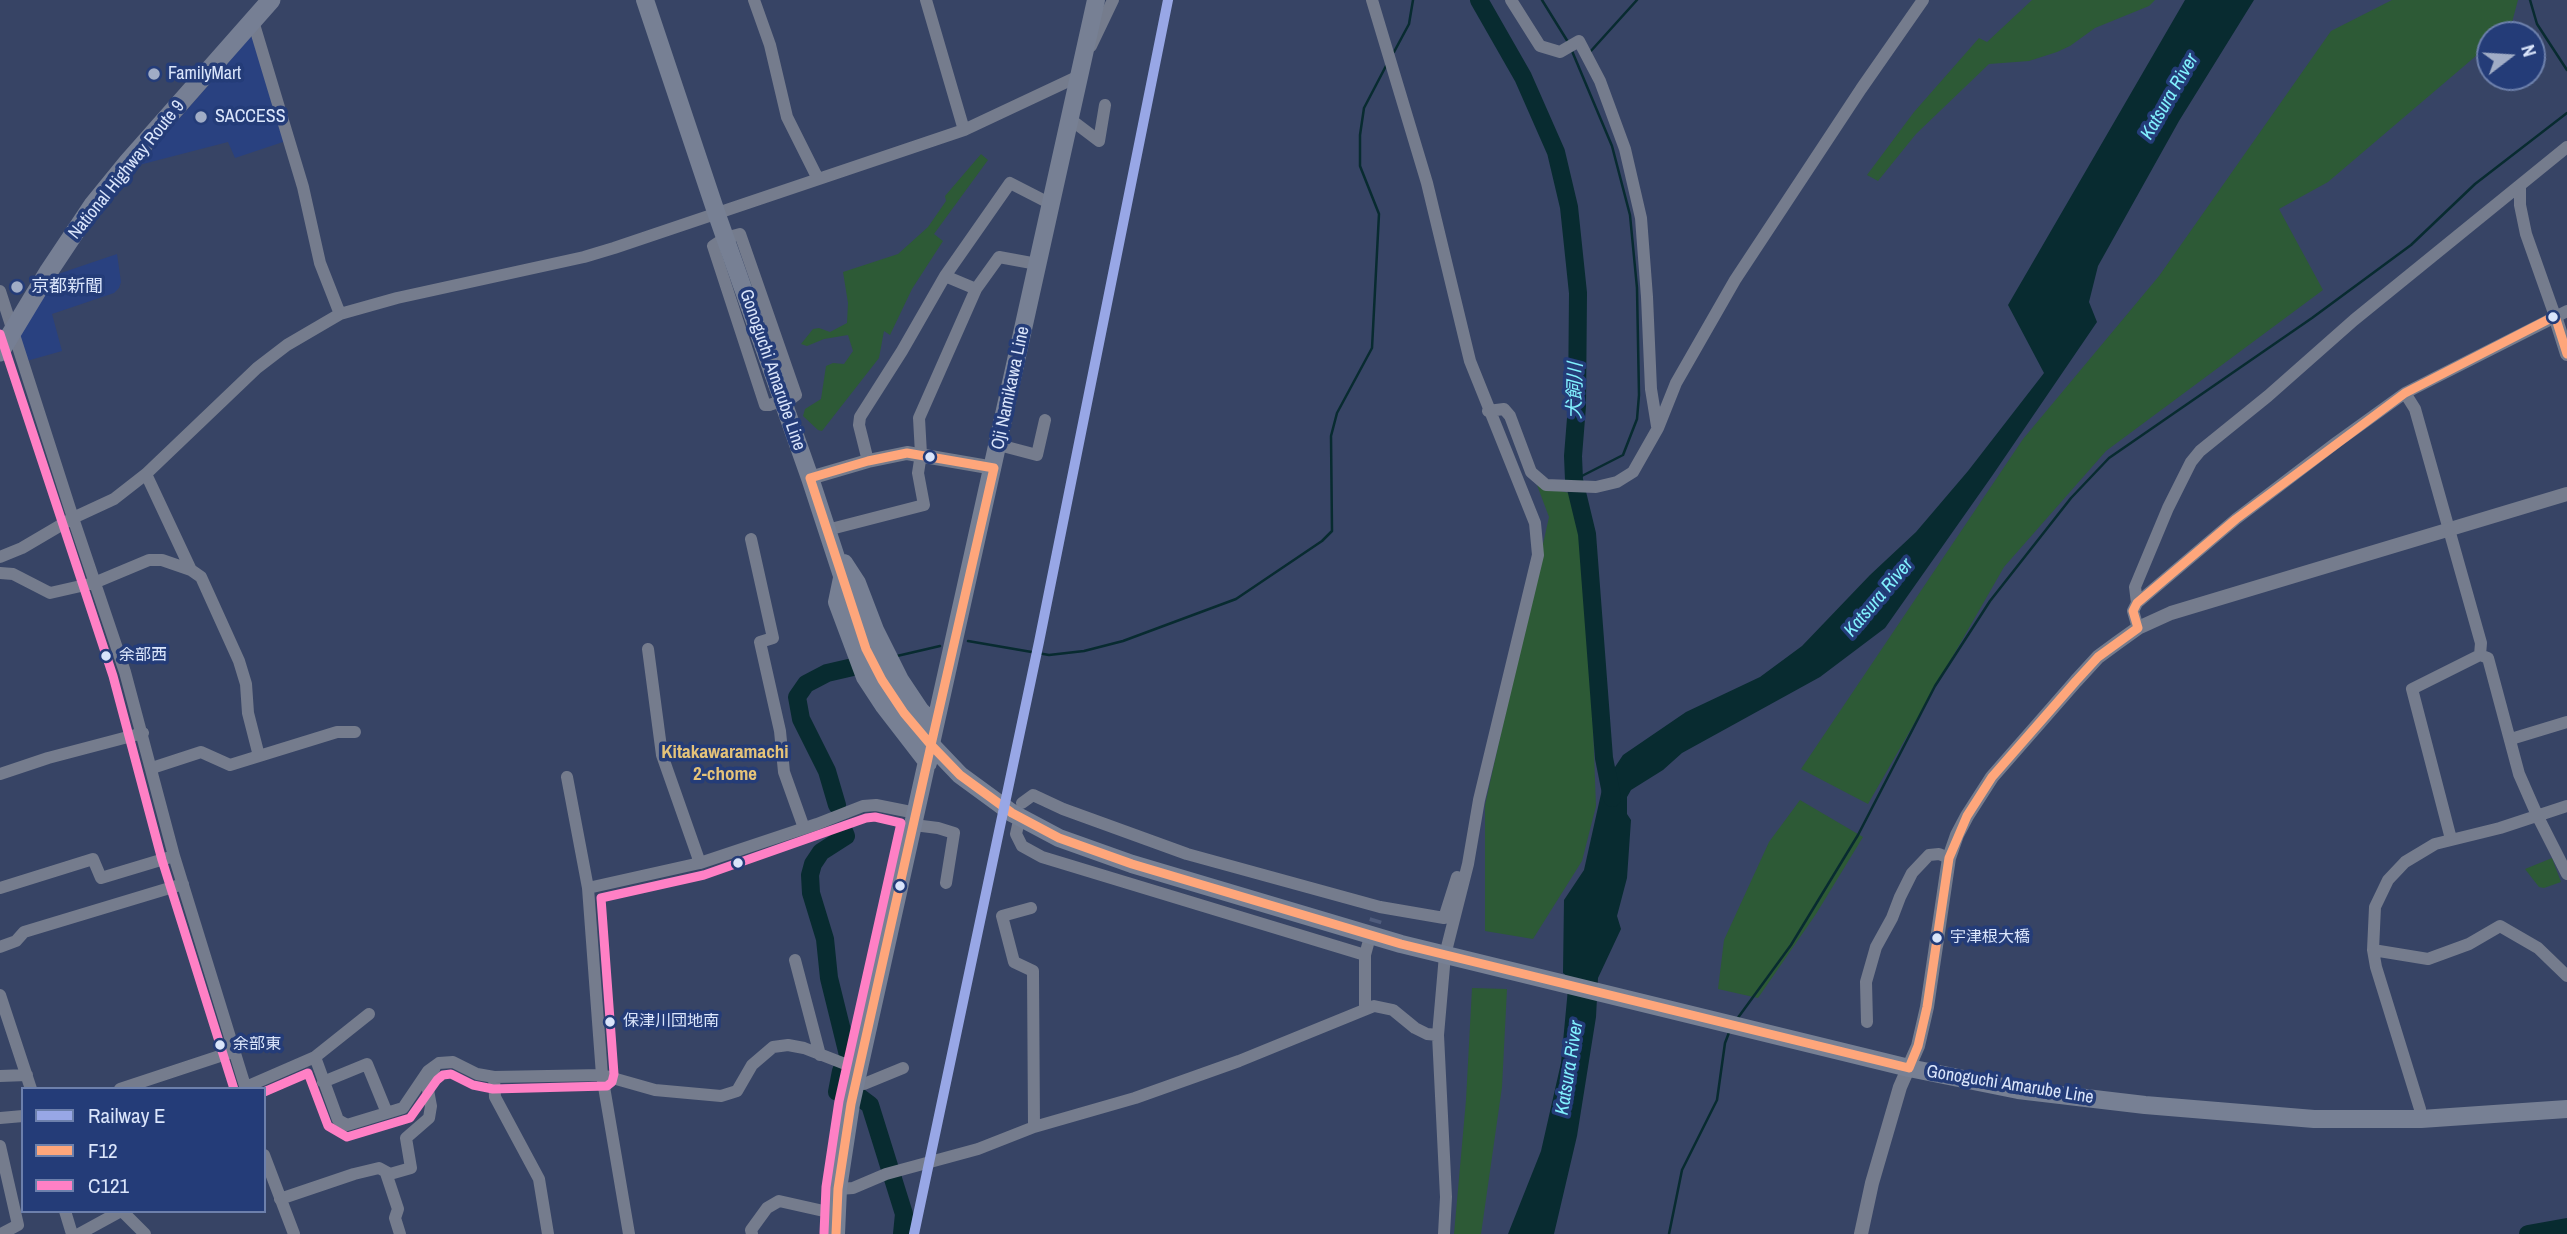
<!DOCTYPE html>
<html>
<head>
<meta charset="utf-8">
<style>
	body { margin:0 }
	#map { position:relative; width:2567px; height:1234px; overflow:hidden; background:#374465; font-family:"Archivo Narrow",sans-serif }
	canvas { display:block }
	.legend { position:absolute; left:21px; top:1087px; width:245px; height:126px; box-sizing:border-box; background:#243c78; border:2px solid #6d80ac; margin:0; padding:9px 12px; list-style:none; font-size:21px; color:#dae5fb }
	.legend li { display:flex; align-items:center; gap:14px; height:35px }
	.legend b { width:35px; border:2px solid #6d80ac }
	.north { position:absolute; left:2476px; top:21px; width:70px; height:70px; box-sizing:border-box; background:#243c78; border:2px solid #6d80ac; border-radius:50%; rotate:73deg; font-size:19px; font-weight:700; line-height:28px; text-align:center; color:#dae5fb }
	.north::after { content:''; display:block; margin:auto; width:24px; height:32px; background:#a1adc6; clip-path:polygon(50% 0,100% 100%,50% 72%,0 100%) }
</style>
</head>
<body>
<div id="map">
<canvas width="2567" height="1234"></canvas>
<ul class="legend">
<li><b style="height:9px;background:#98a7e6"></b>Railway E</li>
<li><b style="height:9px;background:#fea67b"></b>F12</li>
<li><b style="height:9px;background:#ff80c5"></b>C121</li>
</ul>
<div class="north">N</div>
</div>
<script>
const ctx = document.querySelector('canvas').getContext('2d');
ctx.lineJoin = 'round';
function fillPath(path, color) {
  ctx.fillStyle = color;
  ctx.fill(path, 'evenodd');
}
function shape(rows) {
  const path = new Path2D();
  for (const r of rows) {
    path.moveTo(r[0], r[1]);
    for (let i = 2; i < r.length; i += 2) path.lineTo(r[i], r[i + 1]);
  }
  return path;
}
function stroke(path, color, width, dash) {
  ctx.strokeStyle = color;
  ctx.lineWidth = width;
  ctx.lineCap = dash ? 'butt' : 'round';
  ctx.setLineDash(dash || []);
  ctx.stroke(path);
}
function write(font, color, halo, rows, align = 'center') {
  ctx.font = font + ' "Archivo Narrow","Noto Sans JP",sans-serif';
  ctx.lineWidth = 7;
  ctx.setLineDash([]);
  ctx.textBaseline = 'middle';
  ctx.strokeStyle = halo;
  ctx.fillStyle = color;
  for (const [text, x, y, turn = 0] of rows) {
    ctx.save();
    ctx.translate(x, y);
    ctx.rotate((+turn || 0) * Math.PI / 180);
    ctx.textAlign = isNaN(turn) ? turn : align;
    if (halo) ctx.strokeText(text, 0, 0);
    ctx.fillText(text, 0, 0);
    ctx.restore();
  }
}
const built = shape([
	[251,36,255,39,286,141,235,158,228,142,139,165],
	[117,254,121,282,119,288,114,293,52,314,62,351,23,362,17,340,58,274]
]);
const green = shape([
	[2032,0,2155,0,2149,6,2095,28,2070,46,2057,52,2029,61,1989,64,1916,134,1878,181,1867,175,1914,112,1979,38,1987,42],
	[2392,0,2518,0,2511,26,2501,35,2490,35,2490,44,2328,182,2279,209,2323,290,2106,451,2004,567,1868,804,1801,769,2023,439,2159,276,2331,31],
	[981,154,988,160,934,234,943,241,912,289,890,335,884,331,879,358,822,431,818,430,803,416,805,409,821,399,826,366,833,363,844,364,853,351,848,335,824,339,807,346,801,344,813,329,819,328,830,332,847,323,848,303,843,272,898,254,928,227,946,201,945,196],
	[1537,485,1569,493,1580,520,1590,648,1596,806,1582,861,1533,939,1485,931,1485,805,1549,517],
	[1800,800,1863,837,1816,914,1758,998,1718,989,1724,940,1769,842],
	[2552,858,2561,882,2544,888,2539,887,2525,869],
	[1472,988,1507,989,1502,1087,1481,1234,1454,1234,1466,1100]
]);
const water = shape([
	[2185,0,2254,0,2179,121,2098,266,2089,302,2097,322,1992,476,1885,628,1820,677,1682,753,1663,770,1631,790,1627,797,1627,814,1631,820,1627,878,1617,916,1621,929,1598,978,1596,1017,1577,1136,1554,1234,1508,1234,1541,1151,1561,1063,1569,978,1563,973,1564,900,1584,870,1603,785,1623,755,1686,712,1760,677,1802,646,1870,575,1916,532,1968,471,2044,373,2008,305]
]);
const stream = shape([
	[1542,0,1568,42],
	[2530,0,2537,24,2567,70],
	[1572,51,1612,146,1630,215,1637,288,1639,395,1637,419,1623,455,1574,480],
	[1394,52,1409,24,1413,0],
	[1590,52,1637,0],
	[968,641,1049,655,1084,651,1123,641,1236,599,1322,541,1332,531,1331,436,1337,413,1372,348,1379,214,1360,166,1360,135,1364,108,1387,64],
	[897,656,940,646],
	[1737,1019,1791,945,1858,835,1935,686,1990,601,2071,498,2109,458,2312,318,2411,245,2475,184,2567,113],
	[1669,1234,1682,1170,1717,1100,1725,1043,1730,1030]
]);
const river = shape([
	[1479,0,1523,77,1556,152,1569,207,1578,293,1577,406,1573,456,1574,480,1587,534,1604,758,1612,798],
	[837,805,827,771,801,719,797,697,806,684,827,673,853,667],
	[844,831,846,836,821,852,813,864,810,875,811,893,825,939,829,978,848,1055],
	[841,1071,837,1092,858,1096,870,1105,904,1214,902,1234],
	[2528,1234,2567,1227]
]);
const minorTunnel = shape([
	[1370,940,1376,919]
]);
const minor = shape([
	[754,0,770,45,787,117,818,179],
	[926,0,964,130],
	[1372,0,1427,183,1470,361,1535,523,1538,555,1479,800,1468,864,1445,955,1438,1035,1446,1197,1444,1234],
	[1511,0,1540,46,1560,52,1579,41,1600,81,1625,149,1641,218,1647,297,1651,389,1657,426],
	[253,21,303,187,320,263,340,314],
	[1091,46,1113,0],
	[1070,119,1099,141,1105,105],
	[2520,187,2520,205,2526,234,2555,316],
	[945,276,1010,183,1051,204],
	[0,291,73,518,125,672,174,856,246,1089],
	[2405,393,2415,409,2481,643,2480,655],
	[769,405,765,405,713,246,725,238,740,234,796,395,792,398],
	[1488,411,1504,409,1510,416,1531,472,1546,485,1596,487,1617,482,1633,472,1658,428,1676,383,1735,280,1861,89,1923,0],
	[999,445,1037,455,1045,420],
	[868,461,859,425,860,417,902,351,945,276,976,289,999,257,1037,264],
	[146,474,191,570],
	[827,530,924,505,918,473,921,454,919,418,976,289],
	[751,539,773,638,760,642,780,731,784,772,804,828],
	[0,557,22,548,73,518,114,499,146,474,257,368,287,345,340,314,397,298,584,257,614,248,964,130,1079,76],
	[0,573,13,574,50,593,94,583,149,560,162,560,191,570,201,577,239,661,246,684,248,713,259,756],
	[2137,603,2135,587,2168,508,2191,462,2200,451,2268,396,2354,320,2567,147],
	[2138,628,2133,611,2137,603,2236,519,2337,442,2405,393,2567,311],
	[648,649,662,755,700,863],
	[2480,655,2488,658,2519,774,2537,815,2567,874],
	[2511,739,2567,722],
	[152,768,201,752,230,765,337,732,355,732],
	[0,774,48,758,143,733],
	[567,777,588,888,602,1075,629,1234],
	[1022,803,1033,795,1063,809,1187,854,1380,907,1444,918,1457,877],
	[914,825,938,828,954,833,946,883],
	[1018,825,1016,834,1022,846,1042,857,1365,955],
	[2451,839,2412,689,2480,655],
	[0,888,93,859,101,878,174,856],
	[588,888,700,863,817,824,863,806,876,805,916,813],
	[1031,908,1002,916,1014,962,1033,971,1034,1127],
	[0,947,16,941,24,932,183,884],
	[2373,950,2428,959,2469,944,2500,926,2538,948,2567,976],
	[795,960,820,1055],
	[0,995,31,1089],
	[1365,1008,1365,955,1368,944],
	[1867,1022,1866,982,1876,947,1892,918,1900,897,1912,873,1929,855,1939,854,1949,858],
	[315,1057,369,1014],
	[0,1076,27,1075],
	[494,1077,495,1097,539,1179,548,1234],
	[856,1080,864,1084,903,1068],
	[323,1082,367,1064,387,1113],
	[246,1087,315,1057,338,1120,347,1125,403,1108,428,1071,439,1063,453,1062,477,1074,494,1077,602,1075,655,1090,721,1096,737,1091,752,1065,773,1047,788,1045,804,1048,858,1069],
	[120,1089,235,1051],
	[0,1118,23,1116],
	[2421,1119,2420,1109,2376,967,2373,950,2375,907,2388,880,2405,862,2435,844,2500,828,2567,806],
	[0,1146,18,1225,1,1234],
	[264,1155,294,1234],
	[386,1173,398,1209,395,1218,400,1234],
	[838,1189,853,1188,886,1174,978,1149,1034,1127,1135,1098,1239,1061,1374,1006,1393,1010,1415,1028,1427,1034,1438,1035],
	[280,1199,354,1174,379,1168,390,1174,411,1168,406,1138,429,1118,431,1106,428,1090,435,1066],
	[65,1211,72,1234],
	[122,1211,145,1234],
	[79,1234,121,1211],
	[752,1234,751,1230,767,1208,779,1201,837,1214]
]);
const tertiary = shape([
	[2555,316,2567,354],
	[810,478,868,461,907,453,994,468],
	[1861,1234,1872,1183,1900,1087,1918,1046,1927,1007,1949,858,1957,835,1967,816,1992,777,2076,681,2098,657,2117,643,2138,628,2171,613,2567,494]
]);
const secondary = shape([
	[645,0,716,212,810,478,866,649,882,680,919,732],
	[844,563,857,583,875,630,900,680,920,710,935,725],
	[842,578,837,602,865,677,884,706,928,763],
	[1012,813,1059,838,1132,864,1401,944,1909,1068,2018,1090,2145,1105,2314,1119,2421,1119,2567,1109],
	[836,1234,838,1189,851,1104,1096,0]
]);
const trunk = shape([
	[0,352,49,271,93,205,128,162,271,0]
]);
const minorBridge = shape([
	[769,405,792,398]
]);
const secondaryBridge = shape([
	[919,732,960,775,1012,813]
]);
const bus1 = shape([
	[907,453,994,468,931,745,904,713,882,680,866,649,810,478,868,461,907,453],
	[931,745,960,775,1012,813,1059,838,1132,864,1401,944,1909,1068,1918,1046,1927,1007,1949,858,1967,816,1992,777,2076,681,2098,657,2138,628,2133,611,2137,603,2236,519,2405,393,2555,316,2567,354],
	[836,1234,838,1189,851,1104,931,745]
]);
const bus2 = shape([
	[0,334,113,676,162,860,234,1089],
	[264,1092,308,1073,328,1126,347,1137,410,1118,437,1080,443,1075,451,1074,473,1085,493,1089,607,1086,612,1082,614,1074,601,898,704,875,866,818,875,817,901,823,839,1101,826,1187,824,1233]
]);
const rail1 = shape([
	[914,1234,1039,642,1168,0]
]);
const markers = [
	[154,74,7,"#a1adc6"],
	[201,117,7,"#a1adc6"],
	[17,287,7,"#a1adc6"],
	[2553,317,6,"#dae5fb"],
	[930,457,6,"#dae5fb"],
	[106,656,6,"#dae5fb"],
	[738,863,6,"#dae5fb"],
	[900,886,6,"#dae5fb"],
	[1937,938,6,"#dae5fb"],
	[610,1022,6,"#dae5fb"],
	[220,1045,6,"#dae5fb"]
];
const busNames = [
	["余部西",119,656],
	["宇津根大橋",1950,938],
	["保津川団地南",623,1022],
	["余部東",233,1045]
];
const poiNames = [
	["FamilyMart",168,74],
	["SACCESS",215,117],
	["京都新聞",31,287]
];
const streetNames = [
	["National Highway Route 9",127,170,-51],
	["Gonoguchi Amarube Line",772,370,71],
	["Oji Namikawa Line",1011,388,-78],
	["Gonoguchi Amarube Line",2010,1085,9]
];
const waterNames = [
	["Katsura River",2170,97,-60],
	["犬飼川",1576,391,-89],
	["Katsura River",1879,598,-50],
	["Katsura River",1570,1068,-81]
];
const neighbourhoodNames = [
	["Kitakawaramachi",725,753],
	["2-chome",725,775]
];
fillPath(built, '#294180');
fillPath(green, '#2d5a36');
fillPath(water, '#082b30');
stroke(stream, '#082b30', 2.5);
stroke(river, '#082b30', 18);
stroke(minorTunnel, '#4f5c7c', 12, [12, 6]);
stroke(minor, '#757c8d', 12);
stroke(tertiary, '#757c8d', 14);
stroke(secondary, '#778094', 18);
stroke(trunk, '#767f94', 19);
stroke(minorBridge, '#757c8d', 12);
stroke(secondaryBridge, '#778094', 18);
stroke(bus1, '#fea67b', 9);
stroke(bus2, '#ff80c5', 9);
stroke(rail1, '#98a7e6', 10);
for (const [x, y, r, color] of markers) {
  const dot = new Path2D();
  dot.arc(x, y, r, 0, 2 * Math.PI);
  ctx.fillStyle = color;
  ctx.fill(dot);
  stroke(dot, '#243c78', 2.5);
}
write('16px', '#dae5fb', '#243c78', busNames, 'left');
write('18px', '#dae5fb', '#243c78', poiNames, 'left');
write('18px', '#dae5fb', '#243c78', streetNames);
write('italic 19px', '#81f1fe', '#243c78', waterNames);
write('bold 19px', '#e5c379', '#243c78', neighbourhoodNames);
</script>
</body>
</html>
